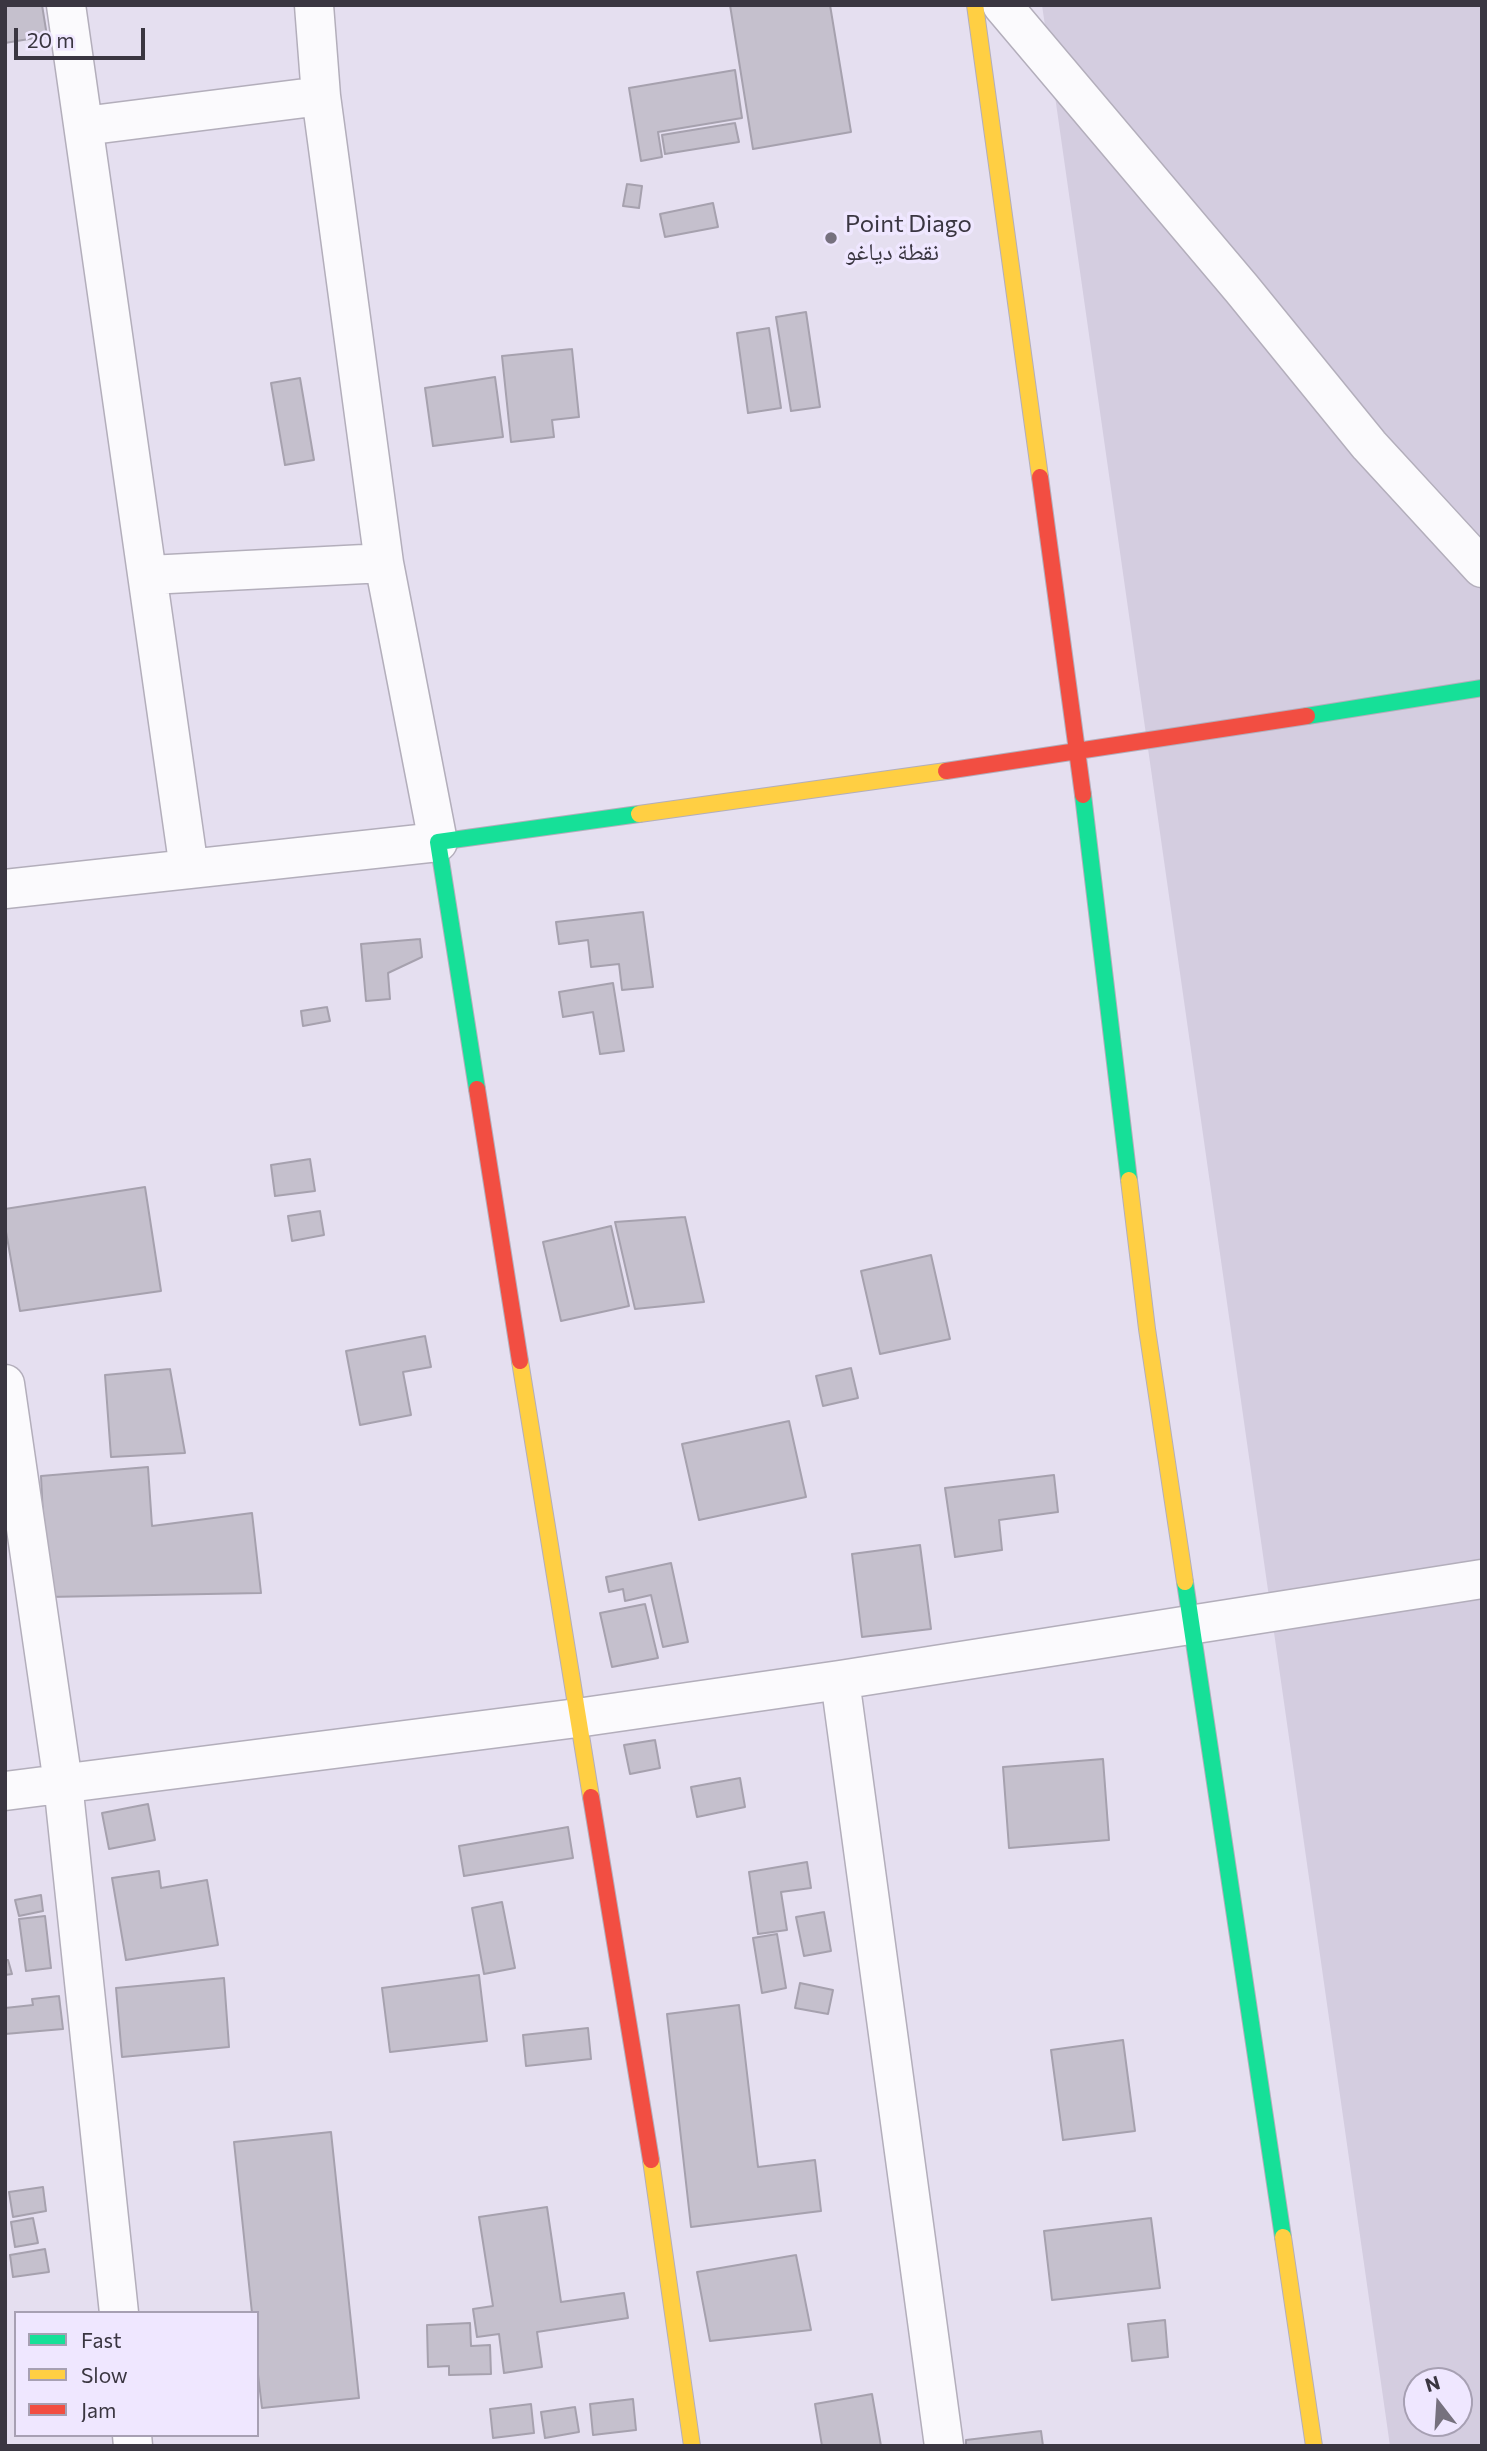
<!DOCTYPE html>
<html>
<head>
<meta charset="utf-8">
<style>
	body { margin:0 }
	#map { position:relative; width:1487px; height:2451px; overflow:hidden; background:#e5dff0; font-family:Commissioner,sans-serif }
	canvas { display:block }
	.frame { position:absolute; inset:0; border:7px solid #3a3641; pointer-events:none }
	.legend { position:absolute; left:14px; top:2311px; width:245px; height:126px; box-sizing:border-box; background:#efe7ff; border:2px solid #a7a0b3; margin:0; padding:9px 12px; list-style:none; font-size:21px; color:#3a3641 }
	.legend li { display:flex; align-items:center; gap:14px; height:35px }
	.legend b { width:35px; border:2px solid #a7a0b3 }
	.north { position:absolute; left:1403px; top:2367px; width:70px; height:70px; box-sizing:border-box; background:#efe7ff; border:2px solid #a7a0b3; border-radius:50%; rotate:343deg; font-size:19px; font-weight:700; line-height:28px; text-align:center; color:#3a3641 }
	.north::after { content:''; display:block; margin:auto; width:24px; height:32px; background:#76717e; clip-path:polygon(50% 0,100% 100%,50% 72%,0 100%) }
	.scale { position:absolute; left:14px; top:28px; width:131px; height:32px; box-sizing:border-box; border:4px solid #3a3641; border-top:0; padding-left:9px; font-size:21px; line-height:24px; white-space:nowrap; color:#3a3641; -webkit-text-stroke:5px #efe7ff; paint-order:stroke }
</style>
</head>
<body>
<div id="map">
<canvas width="1487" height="2451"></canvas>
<div class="frame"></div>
<ul class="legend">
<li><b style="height:9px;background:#16e098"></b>Fast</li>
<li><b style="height:9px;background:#ffcf43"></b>Slow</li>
<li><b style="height:9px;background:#f24e42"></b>Jam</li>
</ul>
<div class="north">N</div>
<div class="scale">20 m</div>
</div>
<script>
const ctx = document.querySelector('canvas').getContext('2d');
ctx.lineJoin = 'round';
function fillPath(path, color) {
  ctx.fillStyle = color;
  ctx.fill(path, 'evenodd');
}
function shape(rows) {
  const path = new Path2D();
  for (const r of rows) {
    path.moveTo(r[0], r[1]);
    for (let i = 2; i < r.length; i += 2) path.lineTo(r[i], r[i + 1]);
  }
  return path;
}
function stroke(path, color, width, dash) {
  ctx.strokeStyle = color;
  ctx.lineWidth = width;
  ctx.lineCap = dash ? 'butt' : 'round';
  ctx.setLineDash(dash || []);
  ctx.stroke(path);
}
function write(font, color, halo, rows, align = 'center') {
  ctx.font = font + ' Commissioner,"Noto Naskh Arabic",sans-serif';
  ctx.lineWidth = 7;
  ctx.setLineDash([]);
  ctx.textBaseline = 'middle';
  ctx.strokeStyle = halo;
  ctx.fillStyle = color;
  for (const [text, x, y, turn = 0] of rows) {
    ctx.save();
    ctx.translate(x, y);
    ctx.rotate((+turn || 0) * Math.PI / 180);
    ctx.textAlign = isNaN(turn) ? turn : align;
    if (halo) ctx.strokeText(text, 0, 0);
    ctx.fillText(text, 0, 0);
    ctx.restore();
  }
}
const commercial = shape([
	[1042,5,1482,5,1482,2446,1390,2446],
	[1417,2381,1459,2381,1459,2423,1417,2423]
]);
const building = shape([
	[5,5,42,5,47,36,5,43,5,5],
	[730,5,830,5,851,132,753,149,730,5],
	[735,70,742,118,658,132,662,157,641,161,629,88,735,70],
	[735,123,739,142,665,154,662,135,735,123],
	[627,184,642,186,639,208,623,206,627,184],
	[713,203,718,227,665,237,660,214,713,203],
	[806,312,820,407,791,411,776,317,806,312],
	[769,328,781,408,748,413,737,333,769,328],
	[572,349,579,417,552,420,554,437,511,442,502,356,572,349],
	[495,377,503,437,433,446,425,388,495,377],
	[300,378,314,460,285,465,271,383,300,378],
	[643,912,653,987,622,990,619,964,591,967,588,940,559,944,556,922,643,912],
	[420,939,422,957,388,973,390,999,366,1001,361,944,420,939],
	[613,983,624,1051,600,1054,593,1012,563,1017,559,992,613,983],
	[327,1007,330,1021,303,1026,301,1011,327,1007],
	[310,1159,315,1191,275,1196,271,1165,310,1159],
	[145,1187,161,1291,20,1311,5,1226,5,1209,145,1187],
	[320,1211,324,1235,292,1241,288,1216,320,1211],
	[685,1217,704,1302,635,1309,615,1222,685,1217],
	[611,1226,629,1306,561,1321,543,1242,611,1226],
	[931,1255,950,1339,880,1354,861,1271,931,1255],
	[425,1336,431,1367,403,1372,411,1415,360,1425,346,1351,425,1336],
	[851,1368,858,1398,823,1406,816,1376,851,1368],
	[170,1369,185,1453,111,1457,105,1375,170,1369],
	[789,1421,806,1497,699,1520,682,1444,789,1421],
	[148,1467,152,1526,252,1513,261,1593,47,1597,41,1476,148,1467],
	[1054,1475,1058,1512,999,1520,1002,1550,955,1557,945,1488,1054,1475],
	[920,1545,931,1629,862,1637,852,1554,920,1545],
	[671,1563,688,1642,663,1647,651,1595,625,1601,623,1589,609,1592,606,1577,671,1563],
	[645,1604,658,1658,612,1667,600,1613,645,1604],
	[655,1740,660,1768,630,1774,624,1745,655,1740],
	[1103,1759,1109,1840,1009,1848,1003,1767,1103,1759],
	[740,1778,745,1807,697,1817,691,1787,740,1778],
	[148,1804,155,1840,109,1849,102,1813,148,1804],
	[568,1827,573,1858,464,1876,459,1846,568,1827],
	[807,1862,811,1888,781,1892,787,1930,758,1934,749,1872,807,1862],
	[159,1871,161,1888,207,1880,218,1945,126,1960,112,1878,159,1871],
	[41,1895,43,1911,19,1916,15,1900,41,1895],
	[502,1902,515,1968,484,1974,472,1908,502,1902],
	[824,1912,831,1951,804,1956,796,1917,824,1912],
	[45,1916,51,1968,26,1971,19,1919,45,1916],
	[777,1934,786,1988,762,1993,753,1938,777,1934],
	[5,1960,8,1960,12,1974,5,1975,5,1960],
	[479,1975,487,2041,390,2052,382,1988,479,1975],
	[224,1978,229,2047,122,2057,116,1988,224,1978],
	[800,1983,833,1990,828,2014,795,2008,800,1983],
	[59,1996,63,2029,5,2034,5,2008,33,2005,32,1999,59,1996],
	[739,2005,758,2167,815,2160,821,2211,691,2227,667,2014,739,2005],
	[588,2028,591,2059,526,2066,523,2035,588,2028],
	[1123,2040,1135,2131,1063,2140,1051,2050,1123,2040],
	[331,2132,359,2398,262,2408,257,2366,257,2313,252,2313,234,2142,331,2132],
	[43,2187,46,2211,13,2217,9,2192,43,2187],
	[547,2207,561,2302,624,2293,628,2318,537,2332,542,2367,504,2373,499,2334,477,2337,473,2309,493,2306,479,2217,547,2207],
	[33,2218,38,2243,15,2247,11,2222,33,2218],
	[1151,2218,1160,2288,1052,2300,1044,2231,1151,2218],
	[45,2249,49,2272,13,2277,10,2255,45,2249],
	[796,2255,811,2330,710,2341,697,2272,796,2255],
	[1165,2320,1168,2357,1132,2361,1128,2324,1165,2320],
	[470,2323,471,2346,490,2345,491,2374,449,2375,449,2366,428,2367,427,2325,470,2323],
	[872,2394,881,2446,822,2446,815,2404,872,2394],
	[633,2399,636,2430,593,2435,590,2404,633,2399],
	[531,2404,534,2433,493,2438,490,2409,531,2404],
	[575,2407,579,2432,545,2438,541,2412,575,2407],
	[1041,2431,1043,2446,966,2446,966,2440,1041,2431]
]);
const street = shape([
	[66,5,189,869],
	[1002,5,1242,289,1369,445,1482,568],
	[84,126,321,96],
	[149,575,384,563],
	[5,889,438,842,384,563,321,96,314,5],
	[5,1384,63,1783,119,2313],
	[840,1680,944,2446],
	[5,1791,577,1718,840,1680,1482,1579],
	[132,2435,133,2446]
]);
const fast = shape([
	[1307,716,1482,688],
	[1083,795,1129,1180],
	[477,1089,438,842,639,814],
	[1185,1582,1283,2237]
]);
const slow = shape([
	[975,5,1040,477],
	[639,814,946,771],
	[1129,1180,1147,1329,1185,1582],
	[520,1361,591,1797],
	[651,2160,692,2446],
	[1283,2237,1314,2446]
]);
const jam = shape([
	[1040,477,1083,795],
	[946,771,1307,716],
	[477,1089,520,1361],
	[591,1797,651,2160]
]);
const markers = [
	[831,238,7,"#76717e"]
];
const poiNames = [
	["Point Diago",845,224],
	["نقطة دياغو",845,252]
];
fillPath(commercial, '#d4cde0');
fillPath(building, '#c5c0cd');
stroke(building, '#a6a1ae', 2);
stroke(street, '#b3aebb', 41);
stroke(fast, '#b3aebb', 18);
stroke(slow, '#b3aebb', 18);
stroke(jam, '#b3aebb', 18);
stroke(street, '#fbfafd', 38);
stroke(fast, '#16e098', 16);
stroke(slow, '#ffcf43', 16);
stroke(jam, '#f24e42', 16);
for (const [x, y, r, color] of markers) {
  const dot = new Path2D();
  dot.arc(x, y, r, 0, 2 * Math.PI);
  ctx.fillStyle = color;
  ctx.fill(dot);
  stroke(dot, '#efe7ff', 2.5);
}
write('24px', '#3a3641', '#efe7ff', poiNames, 'left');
</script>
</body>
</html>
